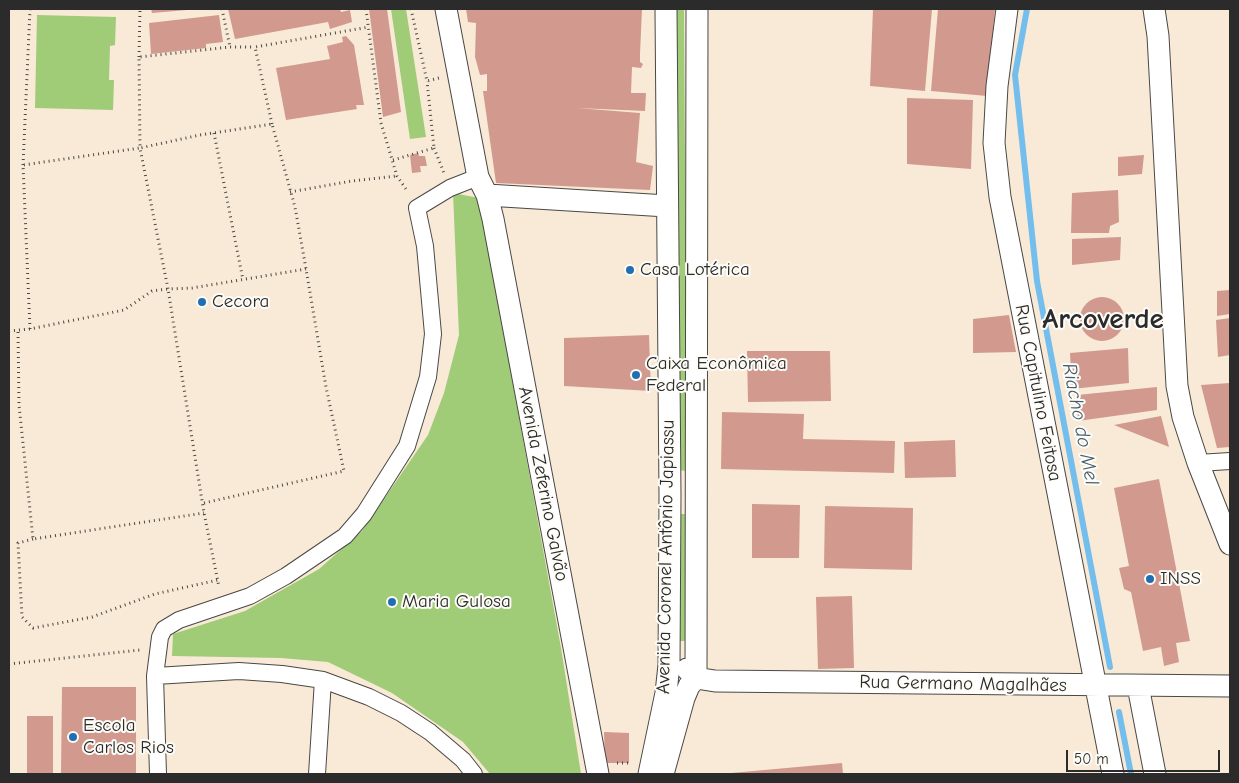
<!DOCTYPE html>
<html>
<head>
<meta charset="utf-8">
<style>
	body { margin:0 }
	#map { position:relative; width:1239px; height:783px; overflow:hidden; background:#f8ead7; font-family:"Comic Neue",sans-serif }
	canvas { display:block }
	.frame { position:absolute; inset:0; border:10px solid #2b2b2b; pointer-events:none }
	.scale { position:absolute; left:1066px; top:750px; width:154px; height:22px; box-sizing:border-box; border:2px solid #2b2b2b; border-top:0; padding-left:6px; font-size:15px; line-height:18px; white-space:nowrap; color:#2b2b2b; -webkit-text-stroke:4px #fdfcf7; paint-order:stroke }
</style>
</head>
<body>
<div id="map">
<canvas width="1239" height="783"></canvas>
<div class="frame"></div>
<div class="scale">50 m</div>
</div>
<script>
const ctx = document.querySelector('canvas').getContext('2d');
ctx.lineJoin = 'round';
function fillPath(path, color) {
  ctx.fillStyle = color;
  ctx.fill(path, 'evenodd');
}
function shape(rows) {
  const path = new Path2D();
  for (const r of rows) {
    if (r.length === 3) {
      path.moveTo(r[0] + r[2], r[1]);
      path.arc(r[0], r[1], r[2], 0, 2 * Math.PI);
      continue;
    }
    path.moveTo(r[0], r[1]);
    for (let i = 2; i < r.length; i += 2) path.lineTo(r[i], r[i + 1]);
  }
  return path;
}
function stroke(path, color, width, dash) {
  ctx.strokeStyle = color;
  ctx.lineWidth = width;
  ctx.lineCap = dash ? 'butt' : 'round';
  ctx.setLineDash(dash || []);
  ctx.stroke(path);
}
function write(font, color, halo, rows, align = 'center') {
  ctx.font = font + ' "Comic Neue",sans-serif';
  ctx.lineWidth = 4;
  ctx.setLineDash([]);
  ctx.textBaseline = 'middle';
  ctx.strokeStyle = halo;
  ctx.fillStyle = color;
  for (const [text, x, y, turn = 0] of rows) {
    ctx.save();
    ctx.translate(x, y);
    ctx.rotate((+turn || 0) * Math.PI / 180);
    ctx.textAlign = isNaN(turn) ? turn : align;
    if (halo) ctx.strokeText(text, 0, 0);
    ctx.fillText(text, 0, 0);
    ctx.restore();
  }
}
const green = shape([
	[391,9,406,9,426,137,410,139],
	[675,9,684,9,687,471,677,470],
	[37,15,116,17,115,45,110,46,109,80,114,80,113,110,35,108],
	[453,193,479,198,561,648,581,774,490,774,463,742,392,693,328,662,281,658,172,656,173,634,245,611,319,569,362,531,428,435,444,393,459,335],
	[677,514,687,514,688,641,679,641]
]);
const stream = shape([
	[1027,9,1015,75,1037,281,1110,667],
	[1119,712,1131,774]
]);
const building = shape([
	[151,9,187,9,187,10,152,13],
	[228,9,340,9,341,12,350,10,352,22,330,29,328,22,235,39],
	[369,9,387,9,401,112,383,117],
	[466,9,642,9,640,54,640,62,643,64,641,68,632,67,631,93,646,93,645,111,577,108,640,113,636,162,653,166,650,190,496,183,483,91,487,91,487,74,480,75,475,57,476,23,468,22],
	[873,9,932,9,925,91,870,86],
	[938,9,995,9,987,96,931,91],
	[219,15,223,42,206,44,206,48,151,54,149,23],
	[346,36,354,45,364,105,356,105,357,109,286,120,276,68,330,59,327,46,343,42,342,37],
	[907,98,973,100,971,169,907,164],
	[418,153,419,156,425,156,427,166,420,166,421,172,412,173,410,155],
	[1144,155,1142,174,1118,176,1118,157],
	[1118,190,1119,222,1110,226,1109,233,1071,233,1072,193],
	[1121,237,1120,260,1072,265,1072,239],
	[1230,290,1230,314,1217,316,1217,291],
	[1102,319,22],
	[1009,315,1016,352,973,353,973,319],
	[1230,318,1230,355,1218,357,1216,320],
	[649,335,651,391,564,386,564,338],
	[1128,348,1129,383,1072,389,1070,353],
	[747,351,830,351,831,401,748,402],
	[1230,383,1230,447,1217,448,1201,385],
	[1157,387,1157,410,1078,421,1077,395],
	[722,412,804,414,803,439,895,441,894,473,721,469],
	[1161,416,1169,447,1114,425],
	[955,440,956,477,905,478,904,442],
	[1159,479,1190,641,1176,643,1179,662,1164,666,1161,647,1143,651,1131,592,1124,589,1119,568,1129,566,1114,488],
	[752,504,800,505,799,558,752,558],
	[825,506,913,508,912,570,824,568],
	[852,596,854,668,818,669,816,597],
	[62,687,136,687,136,774,61,774],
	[27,716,53,716,53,774,27,774],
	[604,732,629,733,629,763,605,763],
	[842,763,843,774,731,774,731,773]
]);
const path = shape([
	[222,9,230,47],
	[366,9,381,123,397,176,408,192],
	[411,9,427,81,439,78],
	[139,57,140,9],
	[272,124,255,47,369,27],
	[214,133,243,280],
	[434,148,444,173],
	[393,160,434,148,427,81],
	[23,165,30,9],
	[290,192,352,181,397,176],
	[30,329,23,165,140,148,139,57,230,47,255,47],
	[9,331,30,329,124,310,152,291,168,289,204,513,219,587],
	[18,332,19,405,33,539,204,513],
	[204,503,344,471,326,387,306,269,295,207,272,124,200,135,140,148,168,289,192,288,306,269],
	[33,539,18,543,22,617,33,628,92,617,155,594,218,580],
	[9,664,140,650],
	[617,763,631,763]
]);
const minor = shape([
	[1198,463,1230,461],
	[155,676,239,671,282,674,323,680,369,697,401,713,430,732,463,760,474,774],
	[158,774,155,676,160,637,164,629,179,620,250,596,286,576,345,536,364,514,407,446,428,377,433,334,425,246,417,208,450,188,478,177],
	[317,774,323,680]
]);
const tertiary = shape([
	[446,9,478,177,487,195,493,219,598,774],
	[1007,9,997,86,994,143,1000,197,1113,774],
	[1154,9,1158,36,1177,386,1183,417,1198,463,1230,544],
	[487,195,667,206],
	[687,669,696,678,715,681,1230,686],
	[696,678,697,9],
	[1138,686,1155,774],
	[649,774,666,693,669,665,670,496,666,9],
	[663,774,684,698,689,686,696,678]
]);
const markers = [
	[630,270,5,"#1f6fb2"],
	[202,302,5,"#1f6fb2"],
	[636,375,5,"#1f6fb2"],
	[1150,579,5,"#1f6fb2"],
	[392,602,5,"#1f6fb2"],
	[73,737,5,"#1f6fb2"]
];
const poiNames = [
	["Casa Lotérica",640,270],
	["Cecora",212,302],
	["Caixa Econômica",646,364],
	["Federal",646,386],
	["INSS",1160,579],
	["Maria Gulosa",402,602],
	["Escola",83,726],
	["Carlos Rios",83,748]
];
const streetNames = [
	["Rua Capitulino Feitosa",1038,393,79],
	["Avenida Zeferino Galvão",543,484,79],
	["Avenida Coronel Antônio Japiassu",666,557,-89],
	["Rua Germano Magalhães",963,684,1]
];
const waterNames = [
	["Riacho do Mel",1080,424,79]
];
const townNames = [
	["Arcoverde",1103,320]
];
fillPath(green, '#a0cb77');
stroke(stream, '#74beed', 6);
fillPath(building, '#d2998f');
stroke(minor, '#4a4845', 18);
stroke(tertiary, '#4a4845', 23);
stroke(path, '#4a4845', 3, [1, 4]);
stroke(minor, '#fff', 16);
stroke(tertiary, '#fff', 21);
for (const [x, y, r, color] of markers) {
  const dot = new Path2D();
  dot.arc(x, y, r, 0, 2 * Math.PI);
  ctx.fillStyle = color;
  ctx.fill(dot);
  stroke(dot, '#fdfcf7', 2);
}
write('19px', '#2b2b2b', '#fdfcf7', poiNames, 'left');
write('19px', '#2b2b2b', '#fdfcf7', streetNames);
write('italic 20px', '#455e6f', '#fdfcf7', waterNames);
write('bold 29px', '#2b2b2b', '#fdfcf7', townNames);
</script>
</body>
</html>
